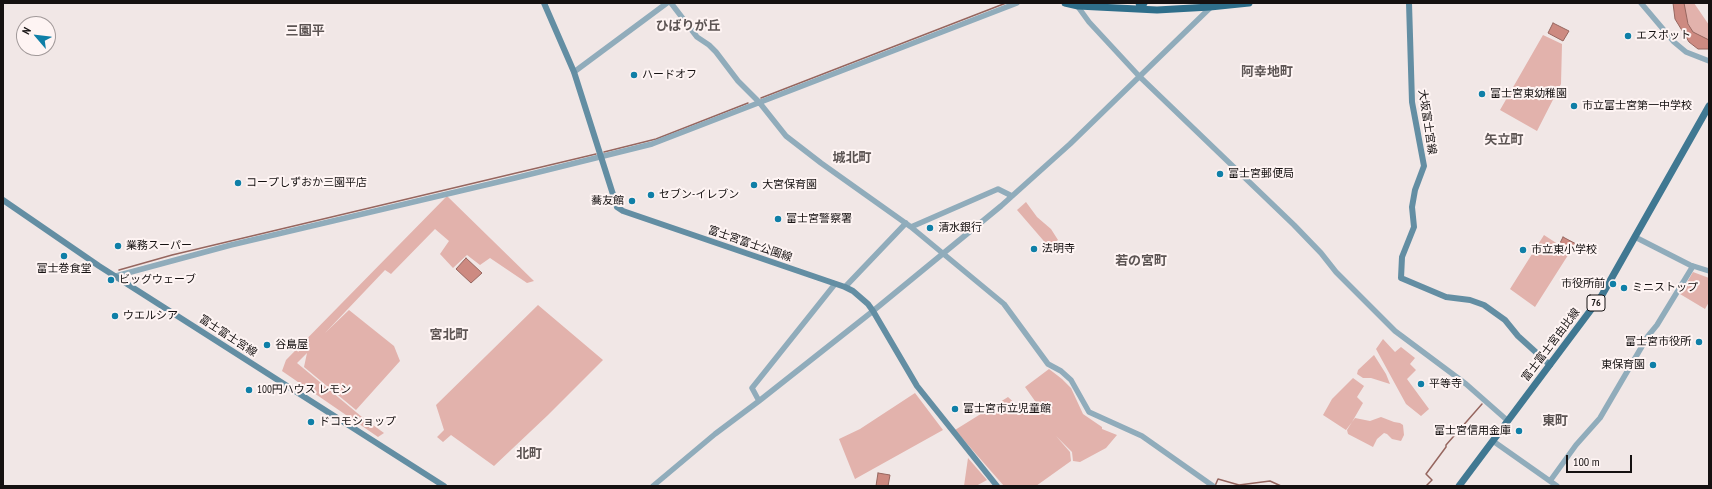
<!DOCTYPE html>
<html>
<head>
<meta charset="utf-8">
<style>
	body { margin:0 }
	#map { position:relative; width:1712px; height:489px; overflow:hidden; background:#f1e7e6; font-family:"PT Sans Narrow",sans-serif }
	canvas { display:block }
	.frame { position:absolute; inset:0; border:4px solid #151111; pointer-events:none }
	.north { position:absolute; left:16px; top:16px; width:40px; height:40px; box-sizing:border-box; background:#fef4f3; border:1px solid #a19999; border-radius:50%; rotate:298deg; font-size:11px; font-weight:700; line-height:16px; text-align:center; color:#151111 }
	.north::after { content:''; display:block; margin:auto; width:14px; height:18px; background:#0f7fa7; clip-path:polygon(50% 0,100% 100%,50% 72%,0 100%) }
	.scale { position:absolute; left:1566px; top:455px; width:66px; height:18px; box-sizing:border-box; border:2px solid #151111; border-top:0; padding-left:5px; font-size:12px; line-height:14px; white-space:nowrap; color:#151111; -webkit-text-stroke:3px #fef4f3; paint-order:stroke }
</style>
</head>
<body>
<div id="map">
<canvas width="1712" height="489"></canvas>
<div class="frame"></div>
<div class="north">N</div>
<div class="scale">100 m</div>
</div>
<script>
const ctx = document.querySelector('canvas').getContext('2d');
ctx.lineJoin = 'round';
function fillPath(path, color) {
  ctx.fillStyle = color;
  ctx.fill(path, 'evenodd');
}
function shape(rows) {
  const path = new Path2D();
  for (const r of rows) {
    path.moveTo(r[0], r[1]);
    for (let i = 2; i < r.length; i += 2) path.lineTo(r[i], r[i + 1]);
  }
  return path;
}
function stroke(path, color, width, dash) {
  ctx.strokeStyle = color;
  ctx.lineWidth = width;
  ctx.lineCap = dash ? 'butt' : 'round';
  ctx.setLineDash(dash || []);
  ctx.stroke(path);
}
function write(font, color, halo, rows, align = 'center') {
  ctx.font = font + ' "PT Sans Narrow","Noto Sans JP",sans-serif';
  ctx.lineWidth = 4;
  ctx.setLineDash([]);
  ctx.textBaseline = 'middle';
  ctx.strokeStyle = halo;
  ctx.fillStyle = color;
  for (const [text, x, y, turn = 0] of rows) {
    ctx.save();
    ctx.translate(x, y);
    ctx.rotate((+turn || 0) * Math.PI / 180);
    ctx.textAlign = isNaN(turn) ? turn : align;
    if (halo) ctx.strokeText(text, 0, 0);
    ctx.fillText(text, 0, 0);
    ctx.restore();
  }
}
const green = shape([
	[1681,3,1694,3,1709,25,1709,40,1704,40,1691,31],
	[1543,35,1562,44,1561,84,1537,131,1500,110],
	[447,196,534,281,527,283,490,258,480,265,467,255,453,268,440,254,449,241,435,229,391,274,385,270,325,333,349,310,394,346,400,361,356,410,304,367,307,353,297,363,362,417,384,433,378,437,282,371,286,360],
	[1026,202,1037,217,1051,229,1058,240,1049,247,1017,210],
	[1544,235,1570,252,1535,307,1510,289],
	[1693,272,1709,278,1709,302,1705,309,1680,294],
	[538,305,603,360,548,415,494,466,451,435,443,442,437,437,444,430,436,405],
	[1383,339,1395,352,1401,347,1415,358,1410,364,1416,370,1407,379,1429,409,1421,416,1406,404,1376,349],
	[1374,355,1386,374,1390,384,1371,378,1363,378,1357,374,1358,370],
	[1049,369,1062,379,1071,388,1083,414,1102,427,1102,429,1117,435,1106,448,1080,462,1073,461,1072,452,1056,436,1070,452,1071,461,1036,486,1004,486,955,430,1008,397,1022,410,1035,401,1025,387],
	[1353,378,1364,386,1357,397,1363,403,1352,422,1355,418,1370,421,1381,417,1394,422,1400,423,1403,425,1404,435,1401,441,1392,439,1387,434,1384,433,1377,439,1373,447,1348,434,1347,430,1352,422,1346,430,1323,415,1332,399],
	[915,393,943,430,855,479,839,439,860,429],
	[968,458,987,480,976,486,964,486]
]);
const water = shape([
	[1673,3,1684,3,1688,24,1693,32,1709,40,1709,49,1698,49,1689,42,1675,19,1673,3],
	[1553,23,1569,31,1563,41,1548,33,1553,23],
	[1563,237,1578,245,1574,251,1560,243,1563,237],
	[466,258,482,273,471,283,456,269,466,258],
	[878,473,890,475,888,486,876,486,878,473]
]);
const stream = shape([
	[761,98,1006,3],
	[604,152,656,139,748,103],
	[119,270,172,255,596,154],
	[1215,486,1218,479,1239,485,1270,481,1281,486],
	[1426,486,1432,480,1426,474,1446,447,1446,445,1482,404]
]);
const tertiary = shape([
	[671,3,697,37,709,45,716,52,738,81,759,102,786,136,821,163,911,227,1004,304,1048,364,1061,371,1071,380,1089,412,1142,436,1213,486],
	[1641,3,1674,42,1686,52,1709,61],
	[1076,4,1089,22,1139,76,1294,225,1321,253,1336,272,1395,331,1466,384,1508,421],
	[574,72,667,3],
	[911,227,998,189,1012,196],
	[1635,237,1690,265,1709,271],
	[116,276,231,245,515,178,652,144,1017,3],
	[845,287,906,223],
	[759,401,873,311,1001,206,1070,144,1212,6],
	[1493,441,1557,486],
	[1550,481,1576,445,1600,418,1648,336,1657,325,1693,266],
	[653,486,715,434,759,401,752,388,835,284]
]);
const secondary = shape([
	[544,3,574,72,617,207,623,211,845,287,853,291,868,304,873,311,917,386,997,486],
	[1409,3,1412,102,1424,166,1415,190,1412,207,1414,227,1402,257,1401,278,1446,297,1470,300,1484,305,1505,320,1518,336,1550,365],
	[3,200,99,266,444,486]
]);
const primary = shape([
	[1459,486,1602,295,1709,106]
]);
const trunk = shape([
	[1065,3,1078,6,1157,10,1210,7,1249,3],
	[1139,3,1144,3]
]);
const markers = [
	[1628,36,4,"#0f7fa7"],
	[634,75,4,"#0f7fa7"],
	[1482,94,4,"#0f7fa7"],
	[1574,106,4,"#0f7fa7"],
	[1220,174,4,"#0f7fa7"],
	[238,183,4,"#0f7fa7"],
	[754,185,4,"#0f7fa7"],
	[651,195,4,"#0f7fa7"],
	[632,201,4,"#0f7fa7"],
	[778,219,4,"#0f7fa7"],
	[930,228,4,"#0f7fa7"],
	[118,246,4,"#0f7fa7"],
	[1034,249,4,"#0f7fa7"],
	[1523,250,4,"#0f7fa7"],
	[64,256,4,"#0f7fa7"],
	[111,280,4,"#0f7fa7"],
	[1613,284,4,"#0f7fa7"],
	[1624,288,4,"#0f7fa7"],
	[115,316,4,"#0f7fa7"],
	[1699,342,4,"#0f7fa7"],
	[267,345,4,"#0f7fa7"],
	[1653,365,4,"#0f7fa7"],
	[1421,384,4,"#0f7fa7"],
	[249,390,4,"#0f7fa7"],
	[955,409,4,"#0f7fa7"],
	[311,422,4,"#0f7fa7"],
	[1519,431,4,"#0f7fa7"]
];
const shields = [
	[1596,303,18]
];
const shieldNames = [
	["76",1596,303]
];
const poiNames = [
	["エスポット",1636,36],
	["ハードオフ",642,75],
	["富士宮東幼稚園",1490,94],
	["市立富士宮第一中学校",1582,106],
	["富士宮郵便局",1228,174],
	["コープしずおか三園平店",246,183],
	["大宮保育園",762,185],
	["セブン-イレブン",659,195],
	["蕎友館",624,201,"right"],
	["富士宮警察署",786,219],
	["清水銀行",938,228],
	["業務スーパー",126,246],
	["法明寺",1042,249],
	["市立東小学校",1531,250],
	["富士巻食堂",64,269,"center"],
	["ビッグウェーブ",119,280],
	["市役所前",1605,284,"right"],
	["ミニストップ",1632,288],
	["ウエルシア",123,316],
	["富士宮市役所",1691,342,"right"],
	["谷島屋",275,345],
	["東保育園",1645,365,"right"],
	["平等寺",1429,384],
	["100円ハウス レモン",257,390],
	["富士宮市立児童館",963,409],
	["ドコモショップ",319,422],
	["富士宮信用金庫",1511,431,"right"]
];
const streetNames = [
	["大坂富士宮線",1427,122,81],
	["富士宮富士公園線",750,244,19],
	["富士富士宮線",228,336,33],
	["富士富士宮由比線",1551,345,-53]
];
const quarterNames = [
	["ひばりが丘",688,26],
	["三園平",305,31],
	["阿幸地町",1267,72],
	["矢立町",1504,140],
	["城北町",852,158],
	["若の宮町",1141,261],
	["宮北町",449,335],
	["東町",1555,421],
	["北町",529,454]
];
fillPath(green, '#e2b2ac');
fillPath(water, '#cd8a81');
stroke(water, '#96665f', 1);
stroke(stream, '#96665f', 1.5);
stroke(tertiary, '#90acbb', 5.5);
stroke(secondary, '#638ea3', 6);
stroke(primary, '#407892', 7);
stroke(trunk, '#2e6e8a', 7);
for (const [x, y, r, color] of markers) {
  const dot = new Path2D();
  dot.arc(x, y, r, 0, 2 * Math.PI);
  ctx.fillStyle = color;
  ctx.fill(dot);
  stroke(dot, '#fef4f3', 1.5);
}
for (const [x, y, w] of shields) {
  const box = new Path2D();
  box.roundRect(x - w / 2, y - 8, w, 16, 3);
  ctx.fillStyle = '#fef4f3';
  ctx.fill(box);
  stroke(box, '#151111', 1);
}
write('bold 10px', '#151111', null, shieldNames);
write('11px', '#151111', '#fef4f3', poiNames, 'left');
write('11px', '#151111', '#fef4f3', streetNames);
write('bold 13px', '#5c5453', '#fef4f3', quarterNames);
</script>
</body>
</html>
